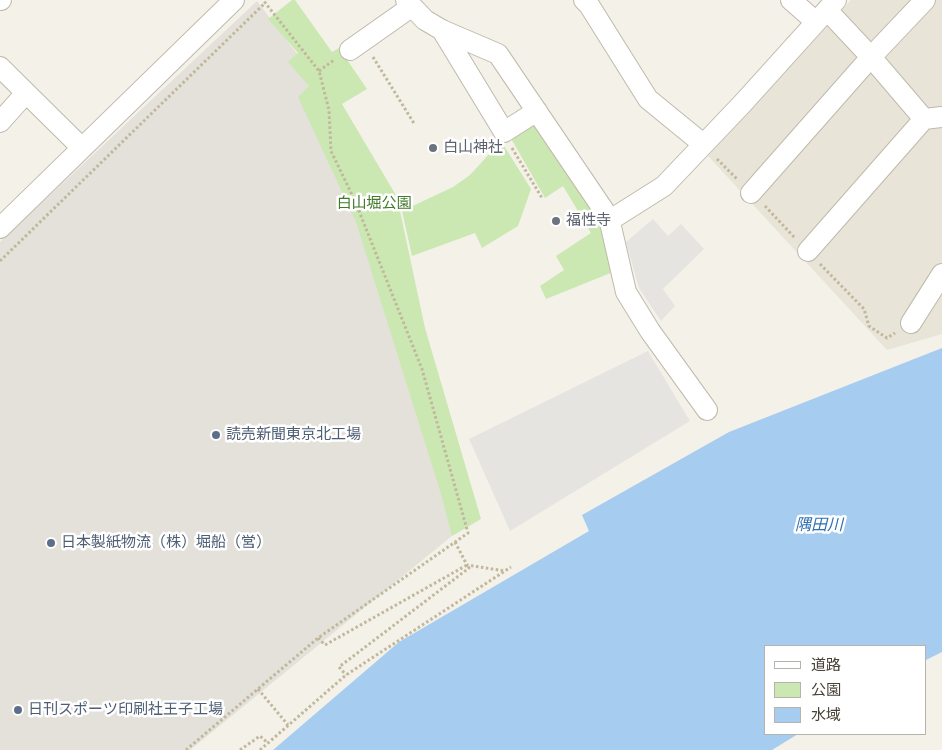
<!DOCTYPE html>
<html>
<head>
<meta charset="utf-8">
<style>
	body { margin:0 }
	#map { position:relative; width:942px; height:750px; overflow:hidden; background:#f4f1e9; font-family:Poppins,"Noto Sans JP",sans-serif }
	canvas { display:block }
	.legend { position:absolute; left:764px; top:645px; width:162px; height:90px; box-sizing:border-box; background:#fff; border:1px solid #b6b3af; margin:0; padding:6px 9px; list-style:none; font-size:15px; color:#484237 }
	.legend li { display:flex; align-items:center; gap:10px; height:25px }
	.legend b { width:25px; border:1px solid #b6b3af }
</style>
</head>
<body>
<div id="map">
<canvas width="942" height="750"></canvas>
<ul class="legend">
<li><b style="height:6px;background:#fff"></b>道路</li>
<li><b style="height:14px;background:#cbe8b2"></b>公園</li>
<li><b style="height:14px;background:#a6ccf0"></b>水域</li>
</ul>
</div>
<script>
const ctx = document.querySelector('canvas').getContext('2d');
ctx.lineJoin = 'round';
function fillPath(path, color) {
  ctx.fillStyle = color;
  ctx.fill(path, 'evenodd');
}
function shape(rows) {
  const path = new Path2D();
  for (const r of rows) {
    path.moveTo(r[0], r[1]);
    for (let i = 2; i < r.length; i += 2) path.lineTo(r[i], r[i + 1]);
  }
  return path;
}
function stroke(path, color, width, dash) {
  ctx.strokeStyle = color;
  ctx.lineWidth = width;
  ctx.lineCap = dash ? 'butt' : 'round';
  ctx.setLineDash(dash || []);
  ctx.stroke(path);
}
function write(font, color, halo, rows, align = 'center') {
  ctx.font = font + ' Poppins,"Noto Sans JP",sans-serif';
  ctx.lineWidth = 5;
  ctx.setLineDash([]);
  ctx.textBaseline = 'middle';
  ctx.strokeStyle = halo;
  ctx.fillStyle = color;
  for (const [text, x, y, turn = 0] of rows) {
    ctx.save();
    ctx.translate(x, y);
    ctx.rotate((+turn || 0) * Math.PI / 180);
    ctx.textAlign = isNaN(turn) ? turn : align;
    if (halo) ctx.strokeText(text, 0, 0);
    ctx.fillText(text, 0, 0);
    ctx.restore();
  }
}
const residential = shape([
	[851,0,942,0,942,334,887,350,708,156]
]);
const industrial = shape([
	[257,1,319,83,458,531,190,750,0,750,0,242]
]);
const green = shape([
	[292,0,295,0,332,52,339,48,367,89,342,104,397,197,425,328,481,519,452,536,441,494,356,222,298,97,309,86,288,62,298,53,268,19],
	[535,120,603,221,618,270,546,299,540,286,564,270,556,256,591,233,563,186,545,198,509,135],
	[501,141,531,189,518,226,482,248,475,233,412,256,402,211,453,187,470,175]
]);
const parking = shape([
	[653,219,668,236,681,224,704,249,663,289,675,306,661,321,639,288,626,242],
	[648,351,690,421,510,531,469,439]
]);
const water = shape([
	[942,348,942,652,926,660,926,646,766,646,766,734,798,734,772,750,273,750,399,642,589,531,582,515,729,432]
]);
const path = shape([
	[373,57,415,125],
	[319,71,334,60],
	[512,148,542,198],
	[717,159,737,179],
	[765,206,795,238],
	[0,261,265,3],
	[820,264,864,309,869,326,887,338,895,333],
	[455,542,467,565,505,571],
	[318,638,325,645,467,565,469,568,339,667,346,675],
	[258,689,288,725],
	[186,750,318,638,468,533,422,369,355,201,331,151,329,110,319,71,263,0],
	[240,750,260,736,268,743],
	[260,750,346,675,511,567]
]);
const minor = shape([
	[0,0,1,0],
	[406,0,425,20,442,30,498,54,609,218,626,292,650,331,707,410],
	[584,0,589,5,648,99,703,144],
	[791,0,816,22],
	[827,10,871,57,924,119,942,117],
	[442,30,504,132,537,111],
	[350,50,411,7],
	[0,67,82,148],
	[0,122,26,93],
	[751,193,871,57,925,0],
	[609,218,615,217,664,186,743,103,836,0],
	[0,228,234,0],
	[808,251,924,119],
	[911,323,942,274]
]);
const markers = [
	[433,148,5,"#6b7280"],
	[556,221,5,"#6b7280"],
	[216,435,5,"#5c6f8a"],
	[51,543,5,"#5c6f8a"],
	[18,710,5,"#5c6f8a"]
];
const worshipNames = [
	["白山神社",443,148],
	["福性寺",566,221]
];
const parkNames = [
	["白山堀公園",374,204]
];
const serviceNames = [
	["読売新聞東京北工場",226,435],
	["日本製紙物流（株）堀船（営）",61,543],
	["日刊スポーツ印刷社王子工場",28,710]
];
const waterNames = [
	["隅田川",819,526]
];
fillPath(residential, '#e8e4d7');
fillPath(industrial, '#e4e0da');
fillPath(green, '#cbe8b2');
fillPath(parking, '#e5e4e0');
fillPath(water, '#a6ccf0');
stroke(minor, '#bfbaab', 22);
stroke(path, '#c1b79c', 3, [2.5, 2.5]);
stroke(minor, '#fff', 20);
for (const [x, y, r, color] of markers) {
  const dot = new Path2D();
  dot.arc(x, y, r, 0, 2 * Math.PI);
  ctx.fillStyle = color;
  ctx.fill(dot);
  stroke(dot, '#fff', 2);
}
write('15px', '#5b616d', '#fff', worshipNames, 'left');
write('15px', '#42792a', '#fff', parkNames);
write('15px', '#4e5e75', '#fff', serviceNames, 'left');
write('italic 16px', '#3171b3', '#fff', waterNames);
</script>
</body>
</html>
